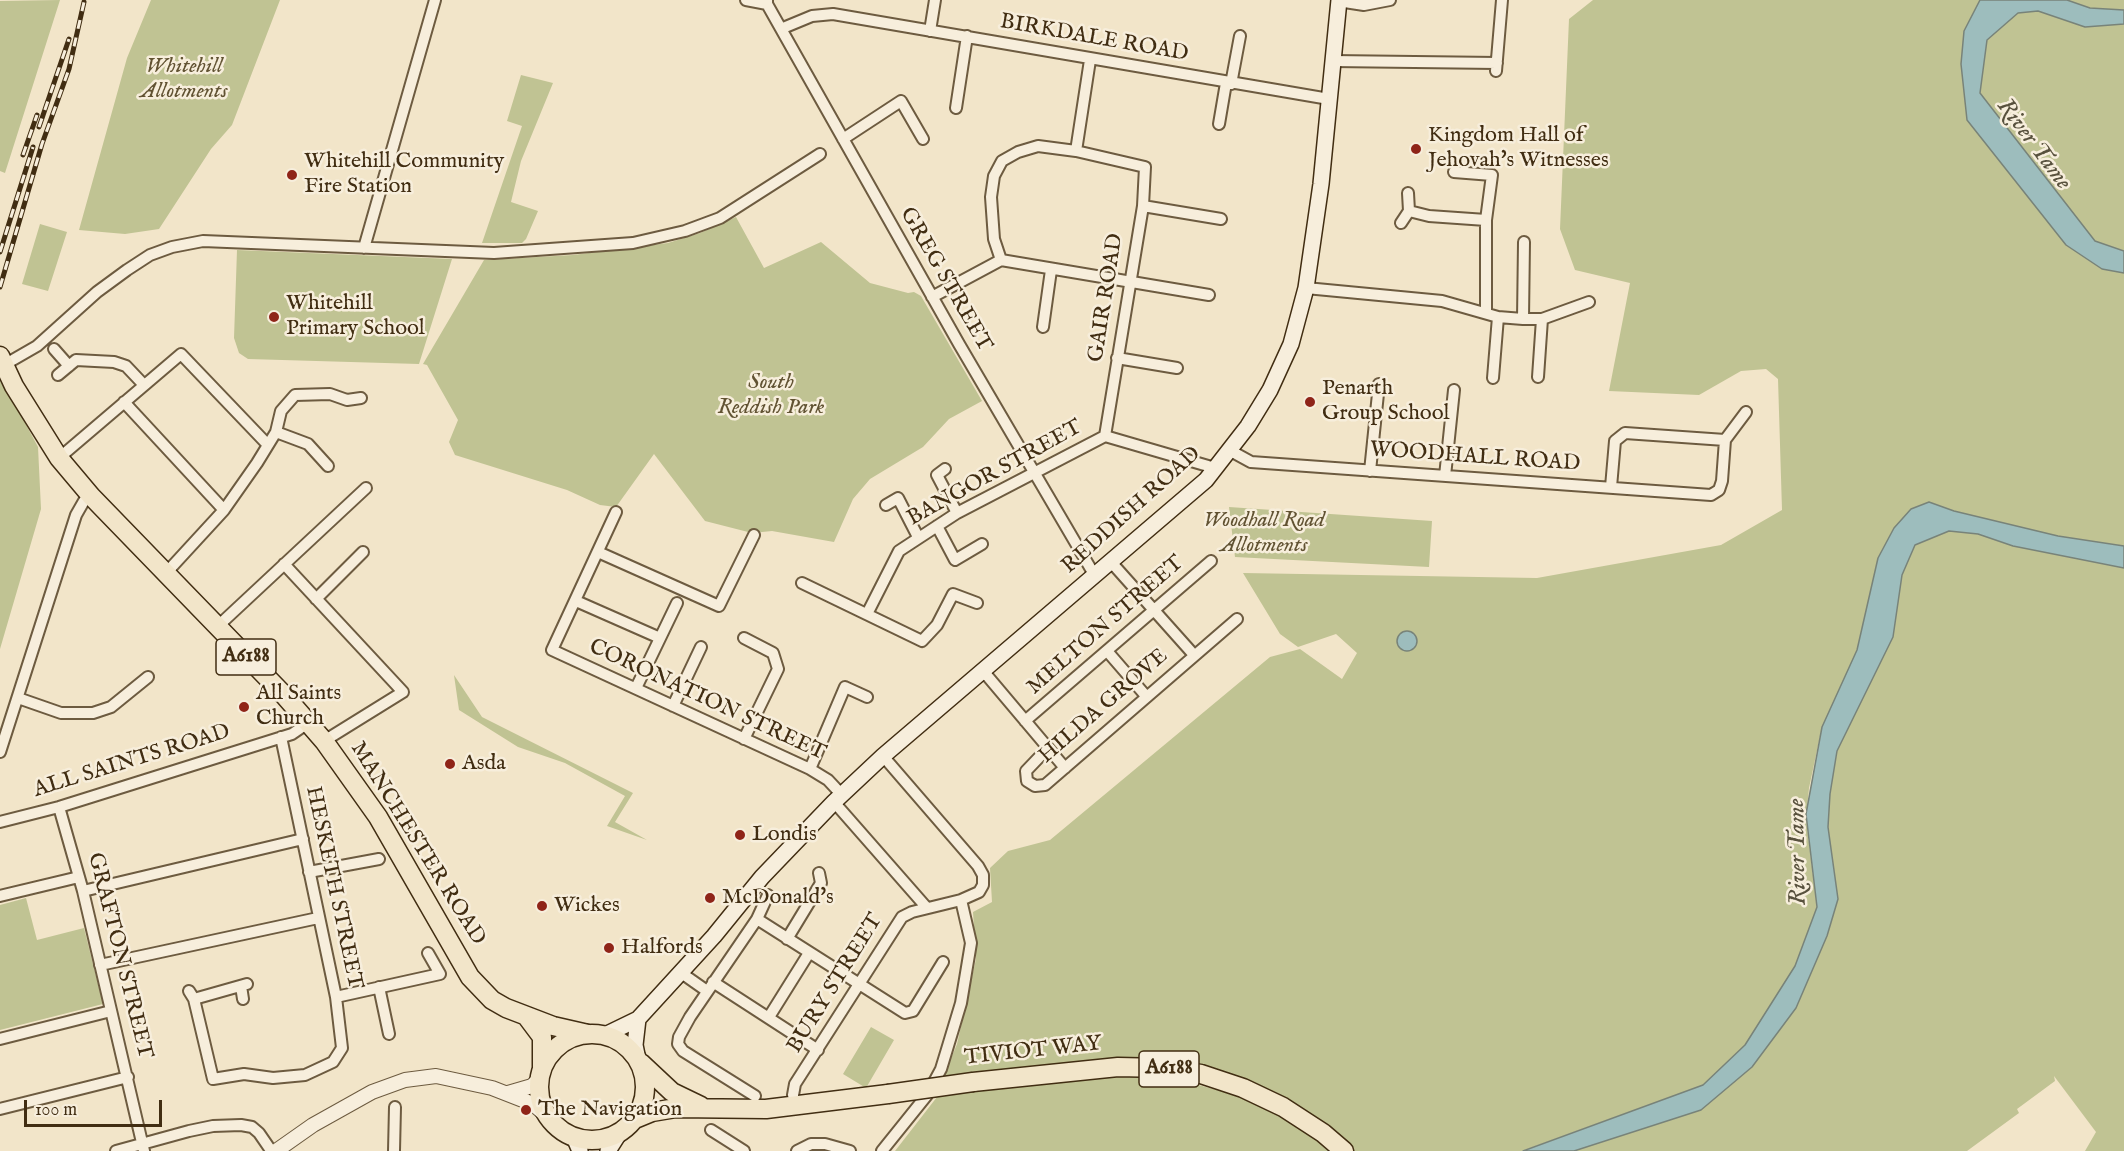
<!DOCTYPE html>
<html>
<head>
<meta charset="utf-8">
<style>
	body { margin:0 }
	#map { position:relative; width:2124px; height:1151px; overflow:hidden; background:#f2e5c9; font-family:"IM FELL English",serif }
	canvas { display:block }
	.scale { position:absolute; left:24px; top:1100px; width:138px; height:27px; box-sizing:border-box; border:3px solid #412d12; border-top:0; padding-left:8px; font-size:18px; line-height:21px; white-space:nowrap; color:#412d12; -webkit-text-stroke:4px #f7eedc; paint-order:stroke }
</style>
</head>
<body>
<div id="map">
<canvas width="2124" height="1151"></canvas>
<div class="scale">100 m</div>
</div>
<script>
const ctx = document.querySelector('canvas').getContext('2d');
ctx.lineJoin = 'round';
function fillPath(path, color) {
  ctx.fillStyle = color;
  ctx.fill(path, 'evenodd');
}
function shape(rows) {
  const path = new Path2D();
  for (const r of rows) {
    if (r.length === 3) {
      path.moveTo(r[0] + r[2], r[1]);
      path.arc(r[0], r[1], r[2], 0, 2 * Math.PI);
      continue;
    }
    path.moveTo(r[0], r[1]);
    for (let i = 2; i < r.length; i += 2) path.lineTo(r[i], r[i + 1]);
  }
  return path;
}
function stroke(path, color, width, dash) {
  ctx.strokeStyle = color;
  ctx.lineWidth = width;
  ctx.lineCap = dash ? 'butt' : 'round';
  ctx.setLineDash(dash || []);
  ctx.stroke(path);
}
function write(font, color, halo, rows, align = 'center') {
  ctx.font = font + ' "IM FELL English",serif';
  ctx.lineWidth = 5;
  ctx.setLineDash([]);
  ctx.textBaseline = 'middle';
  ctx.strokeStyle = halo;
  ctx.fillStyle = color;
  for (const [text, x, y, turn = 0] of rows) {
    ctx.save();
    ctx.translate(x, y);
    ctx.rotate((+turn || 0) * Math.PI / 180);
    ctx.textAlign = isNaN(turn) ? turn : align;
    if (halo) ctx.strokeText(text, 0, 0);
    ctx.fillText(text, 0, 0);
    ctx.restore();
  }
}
const green = shape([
	[60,0,5,173,0,171,0,1],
	[151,0,280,0,232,125,211,149,159,229,125,234,79,230,127,58],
	[1593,0,1980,0,1964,31,1961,64,1967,120,2102,269,2124,273,2124,546,2058,536,1954,511,1929,502,1894,528,1878,558,1857,650,1822,727,1809,788,1806,819,1817,907,1795,966,1745,1045,1703,1085,1522,1151,1354,1151,1277,1096,1096,1061,982,1073,942,1080,957,1044,976,959,973,912,992,902,990,868,1008,851,1050,840,1270,657,1300,649,1342,679,1357,653,1336,634,1298,647,1280,634,1243,573,1537,578,1721,545,1782,510,1778,379,1766,369,1741,371,1699,395,1609,391,1630,283,1575,270,1560,229,1569,19],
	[2067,0,2124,0,2124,10,2090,8],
	[2038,11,2085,27,2124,24,2124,251,2095,241,1980,93,1987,40,2018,13],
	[521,75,553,83,521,161,511,202,538,211,526,239,522,243,482,243,522,126,507,121],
	[736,217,764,268,821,242,870,283,908,293,914,292,921,296,982,401,949,419,923,447,870,479,853,499,834,542,772,531,752,533,705,521,654,454,616,507,600,505,567,490,455,455,449,442,458,420,427,365,423,364,484,260,573,255,668,243,700,233],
	[40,224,67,232,48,291,22,284],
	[237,250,452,259,419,364,248,359,239,353,234,338],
	[0,376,38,447,41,509,0,649],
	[1229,507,1432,521,1429,567,1235,557],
	[1949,531,1978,534,2013,546,2124,568,2124,1151,2085,1151,2096,1132,2054,1076,2055,1081,2017,1109,2019,1113,1967,1151,1574,1151,1701,1110,1752,1067,1838,899,1828,827,1830,794,1837,751,1893,637,1902,575,1915,545],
	[454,675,482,717,633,793,615,822,647,840,607,826,625,796,565,763,518,747,459,710],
	[26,898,37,940,84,928,103,1004,0,1030,0,905],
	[871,1027,894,1040,866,1088,843,1074],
	[1124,1075,1195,1084,1246,1098,1284,1114,1334,1151,895,1151,937,1097,1033,1082]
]);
const water = shape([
	[1980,0,2067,0,2090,8,2124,10,2124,24,2085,27,2038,11,2018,13,1987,40,1980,93,2095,241,2124,251,2124,273,2102,269,2066,245,1967,120,1961,64,1964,31,1980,0],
	[1929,502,1954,511,2058,536,2124,546,2124,568,2013,546,1978,534,1949,531,1915,545,1902,575,1893,637,1837,751,1830,794,1828,827,1838,899,1827,936,1796,1008,1752,1067,1701,1110,1574,1151,1523,1151,1703,1085,1745,1045,1795,966,1817,907,1806,814,1822,727,1857,650,1878,558,1894,528,1911,509,1929,502],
	[1407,641,10]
]);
const minor = shape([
	[746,0,767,4],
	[767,0,767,4,959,344,1095,576],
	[1338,1,1364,5,1390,0],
	[783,28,812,16,833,14,1329,99],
	[930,31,935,0],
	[1332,61,1497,63],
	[1496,71,1502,0],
	[1231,84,1240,36],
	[956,108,967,36],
	[1219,124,1226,83],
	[843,139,901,101,923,139],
	[1076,151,1090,60],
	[1454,172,1492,175,1486,220,1486,312],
	[1408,193,1409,211],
	[1143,206,1221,219],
	[1401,223,1409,211,1429,216,1486,220],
	[364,248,435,0],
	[1001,260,994,239,991,197,994,176,1002,161,1018,152,1038,146,1076,151,1145,167,1143,206,1105,436],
	[1306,288,1442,301,1498,317,1523,319,1542,319,1589,302],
	[932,297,1001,260,1209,295],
	[1523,319,1524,242],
	[1043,327,1051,270],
	[54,349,69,366],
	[1117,358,1177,368],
	[4,365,37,346,97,292,127,270,150,255,172,247,203,241,494,253,633,243,685,231,720,218,820,154],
	[58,375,76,360,114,362,126,366,144,385],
	[1538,377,1542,319],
	[1493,378,1498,317],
	[124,402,224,510],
	[276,432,308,444,328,466],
	[1229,450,1251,462,1711,495,1719,490,1722,481,1725,440,1746,412],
	[59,458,181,354,268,445],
	[945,469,937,475,957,513],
	[1370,471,1379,384],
	[1445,476,1454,390],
	[1611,487,1615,441,1625,433,1725,440],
	[886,505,898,498,918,537],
	[616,512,552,650,810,769,828,780,842,795],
	[937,526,955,560,982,544],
	[598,552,719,606,754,535],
	[1111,562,1194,655],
	[284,564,403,692,324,741],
	[167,572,224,510,257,463,276,432,281,411,295,395,330,394,347,400,361,398],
	[802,583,922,641,937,625,953,594,977,603],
	[316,599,363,552],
	[576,601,660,638],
	[867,614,899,551,957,513,1105,436,1215,468],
	[217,627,366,488],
	[1107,651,1146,696],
	[984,672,1065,768],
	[636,688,677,603],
	[18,698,61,713,93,713,111,707,148,677],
	[673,706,701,647],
	[1025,721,1211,561],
	[744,739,778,669,773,653,744,638],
	[1048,748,1026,771,1027,781,1035,786,1045,785,1237,619],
	[0,752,76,515,84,501,91,496],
	[810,769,845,687,867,697],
	[834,802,927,908],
	[59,807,83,891,144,1151],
	[0,822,59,807,292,734,308,723],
	[309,872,379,859],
	[83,891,303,839],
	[0,896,79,877],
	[757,919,905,1013,913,1011,943,962],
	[787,939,821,883,819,873],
	[100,965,318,918],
	[680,972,707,991],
	[713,982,818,1050],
	[241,986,243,999],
	[379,987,389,1034],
	[189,991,194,999,213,1079,244,1074,273,1078,305,1075,333,1062,342,1048,336,997,281,737],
	[336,997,440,974,428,953],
	[194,999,247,984],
	[769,1017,809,953],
	[0,1039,111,1011],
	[793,1095,795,1084,902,917,912,912,961,900,979,892,983,885,983,875,978,866,883,756],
	[755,1096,683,1051,678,1044,679,1037,690,1017,757,919,768,895],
	[0,1109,128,1077],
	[711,1130,744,1151],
	[116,1151,189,1131,213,1126,241,1125,252,1127,259,1133,270,1149],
	[394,1151,395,1107],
	[797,1151,811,1144,825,1144,850,1151],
	[882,1151,927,1095,941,1069,948,1046,961,1003,971,943,961,900]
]);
const tertiary = shape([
	[508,1093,532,1086,539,1079],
	[276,1151,313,1125,372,1092,405,1080,436,1076,492,1088,533,1104,548,1117]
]);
const secondary = shape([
	[605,1035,638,1019,714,936,762,877,834,802,883,756,1206,480,1248,426,1270,390,1291,344,1306,288,1321,184,1339,0],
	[638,1060,635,1045,638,1019],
	[574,1137,580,1151],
	[608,1151,620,1132]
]);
const primary = shape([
	[0,356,14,386,59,458,91,496,284,695,324,741,378,817,470,977,492,1000,506,1008,553,1026,588,1034],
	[527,1017,542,1037,542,1067],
	[592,1087,53],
	[641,1063,672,1092,701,1106],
	[973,1082,1118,1067,1163,1068,1201,1074,1243,1088,1283,1107,1323,1133,1344,1151],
	[635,1119,652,1112,676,1108,766,1109,888,1094]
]);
const rail = shape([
	[39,127,69,39],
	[23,155,37,115],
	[0,252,33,147],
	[0,287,42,144,69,69,84,2]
]);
const primaryBridge = shape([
	[888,1094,973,1082]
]);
const markers = [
	[1416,149,6,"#8f2418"],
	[292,175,6,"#8f2418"],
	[274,317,6,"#8f2418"],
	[1310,402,6,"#8f2418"],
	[244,707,6,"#8f2418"],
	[450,764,6,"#8f2418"],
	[740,835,6,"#8f2418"],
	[710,898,6,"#8f2418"],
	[542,906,6,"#8f2418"],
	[609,948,6,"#8f2418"],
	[526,1110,6,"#8f2418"]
];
const shields = [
	[246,657,60],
	[1169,1069,60]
];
const shieldNames = [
	["A6188",246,657],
	["A6188",1169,1069]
];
const streetNames = [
	["BIRKDALE ROAD",1094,39,10],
	["GREG STREET",945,280,60],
	["GAIR ROAD",1107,298,-81],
	["WOODHALL ROAD",1475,458,4],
	["BANGOR STREET",995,474,-29],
	["REDDISH ROAD",1132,511,-42],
	["MELTON STREET",1106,626,-41],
	["CORONATION STREET",707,701,25],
	["HILDA GROVE",1104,707,-41],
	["ALL SAINTS ROAD",132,762,-17],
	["MANCHESTER ROAD",417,844,58],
	["HESKETH STREET",333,888,78],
	["GRAFTON STREET",119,956,76],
	["BURY STREET",836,984,-58],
	["TIVIOT WAY",1033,1052,-6]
];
const parkNames = [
	["Whitehill",184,67],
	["Allotments",184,92],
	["South",771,383],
	["Reddish Park",771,408],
	["Woodhall Road",1264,521],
	["Allotments",1264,546]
];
const poiNames = [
	["Kingdom Hall of",1428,136],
	["Jehovah's Witnesses",1428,161],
	["Whitehill Community",304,162],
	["Fire Station",304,187],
	["Whitehill",286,304],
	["Primary School",286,329],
	["Penarth",1322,389],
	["Group School",1322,414],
	["All Saints",256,694],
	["Church",256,719],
	["Asda",462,764],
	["Londis",752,835],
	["McDonald's",722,898],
	["Wickes",554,906],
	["Halfords",621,948],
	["The Navigation",538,1110]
];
const waterNames = [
	["River Tame",2033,145,53],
	["River Tame",1799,852,-91]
];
fillPath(green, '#c0c393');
fillPath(water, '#9dbdbd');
stroke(water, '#788379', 1.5);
stroke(minor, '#6d5b40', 14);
stroke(tertiary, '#6d5b40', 16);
stroke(secondary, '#412d12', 18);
stroke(primary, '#412d12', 21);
stroke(minor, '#f7eedc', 10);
stroke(tertiary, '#f7eedc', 14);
stroke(secondary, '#f7eedc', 15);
stroke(primary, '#f2e5c9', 18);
stroke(rail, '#412d12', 5);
stroke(rail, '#f7eedc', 3, [9]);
stroke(primaryBridge, '#412d12', 21, []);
stroke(primaryBridge, '#f2e5c9', 18);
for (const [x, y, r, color] of markers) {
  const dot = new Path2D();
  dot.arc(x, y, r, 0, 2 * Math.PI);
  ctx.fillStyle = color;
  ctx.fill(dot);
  stroke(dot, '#f7eedc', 2);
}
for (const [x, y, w] of shields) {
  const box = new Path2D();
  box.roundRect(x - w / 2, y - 18, w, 36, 4.5);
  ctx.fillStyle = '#f7eedc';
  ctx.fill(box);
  stroke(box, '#412d12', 1.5);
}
write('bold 21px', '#412d12', null, shieldNames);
write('22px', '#412d12', '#f7eedc', streetNames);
write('italic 22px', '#615232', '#f7eedc', parkNames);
write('22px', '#412d12', '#f7eedc', poiNames, 'left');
write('italic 24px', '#58513d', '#f7eedc', waterNames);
</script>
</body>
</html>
